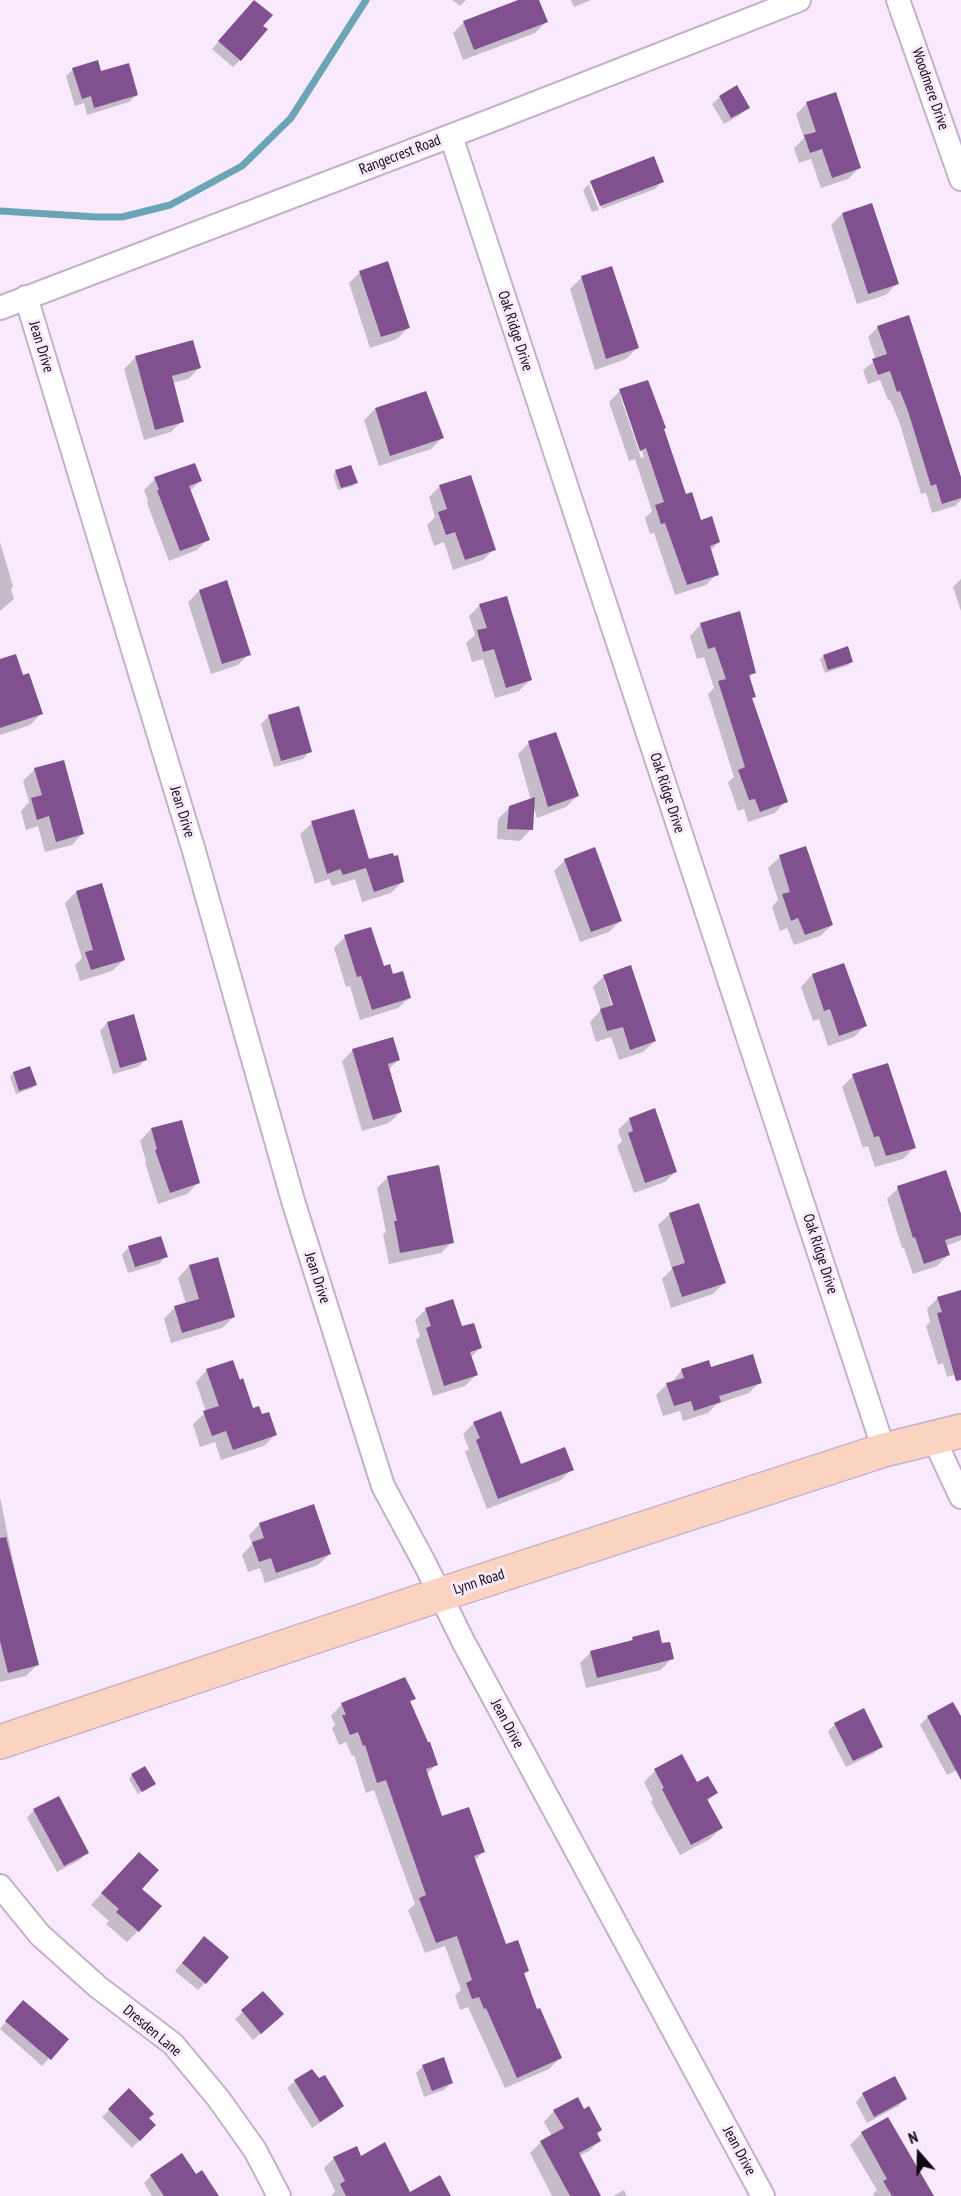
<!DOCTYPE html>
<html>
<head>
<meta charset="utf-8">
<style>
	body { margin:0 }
	#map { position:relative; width:961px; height:2196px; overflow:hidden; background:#f8eafc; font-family:"PT Sans Narrow",sans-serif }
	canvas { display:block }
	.north { position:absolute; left:889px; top:2124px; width:60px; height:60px; -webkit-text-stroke:4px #f8eafc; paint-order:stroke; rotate:340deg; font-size:16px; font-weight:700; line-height:24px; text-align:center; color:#110913 }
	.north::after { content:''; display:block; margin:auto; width:21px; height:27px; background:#110913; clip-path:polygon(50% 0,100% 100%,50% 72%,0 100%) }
</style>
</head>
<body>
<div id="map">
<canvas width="961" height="2196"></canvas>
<div class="north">N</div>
</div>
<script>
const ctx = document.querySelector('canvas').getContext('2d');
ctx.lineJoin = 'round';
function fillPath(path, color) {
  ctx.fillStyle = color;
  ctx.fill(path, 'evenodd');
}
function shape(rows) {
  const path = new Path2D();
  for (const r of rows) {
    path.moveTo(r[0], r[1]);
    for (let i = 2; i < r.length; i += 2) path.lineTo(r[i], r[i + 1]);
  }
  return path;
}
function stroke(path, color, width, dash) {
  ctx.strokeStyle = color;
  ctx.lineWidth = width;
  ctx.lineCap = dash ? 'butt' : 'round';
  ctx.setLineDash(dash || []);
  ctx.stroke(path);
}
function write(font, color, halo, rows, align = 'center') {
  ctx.font = font + ' "PT Sans Narrow",sans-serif';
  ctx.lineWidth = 6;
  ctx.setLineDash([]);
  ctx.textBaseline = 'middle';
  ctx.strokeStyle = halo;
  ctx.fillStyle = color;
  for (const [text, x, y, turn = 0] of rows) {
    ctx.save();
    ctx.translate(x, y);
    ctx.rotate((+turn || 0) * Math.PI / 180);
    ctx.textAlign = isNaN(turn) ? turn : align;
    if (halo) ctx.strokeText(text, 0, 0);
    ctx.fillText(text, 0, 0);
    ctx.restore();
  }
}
const shadow = shape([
	[452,0,466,0,460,6],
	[523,0,538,0,546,22,535,33,463,60,453,33,464,22],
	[571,0,591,0,574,7],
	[248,8,261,26,240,60,233,67,212,49],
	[73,69,100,73,137,95,129,102,87,115,84,103,75,106,66,76],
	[720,97,748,108,740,115,724,124,712,104],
	[807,103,859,168,848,179,821,188,811,159,799,163,794,148,804,138,796,114],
	[662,181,655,189,602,209,593,184,589,184,599,210,592,212,583,190,591,182],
	[842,214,897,283,886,295,857,304,831,225],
	[360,272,408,328,397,339,370,348,349,283],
	[582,277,637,348,626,359,595,370,570,289],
	[878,327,961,483,961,500,955,506,932,513,926,493,921,494,899,421,890,400,888,400,880,380,868,384,863,370,876,360,868,337],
	[136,357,199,368,188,379,172,383,182,421,171,432,144,440,124,369],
	[620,391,663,429,685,496,700,522,719,542,710,551,717,574,706,585,675,595,654,533,650,534,645,518,652,511,635,459,629,461,609,402],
	[620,395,623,395,644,457,641,458],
	[375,409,442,438,431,449,379,466,364,420],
	[336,471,356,482,353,486,338,490,333,475],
	[155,479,200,481,190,491,208,539,197,550,169,561,147,503,148,501,144,490],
	[440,486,494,549,483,560,453,570,444,542,434,546,427,525,435,517,429,497],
	[0,542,13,586,11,589,14,599,0,611],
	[961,579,961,611,953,587],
	[199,591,249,654,238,665,211,674,188,602],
	[480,605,531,679,519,691,495,698,483,659,472,662,466,643,475,635,469,616],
	[701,624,754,672,749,678,755,696,751,700,786,801,775,813,748,822,744,809,738,811,728,782,734,777,708,694,714,688,704,657,697,659,690,636],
	[824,656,852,661,849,665,825,673,820,659],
	[0,661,22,677,41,714,30,725,0,735],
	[298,708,310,751,303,759,274,767,261,724,268,717],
	[529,743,577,796,566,807,537,818,533,805,531,829,520,841,497,839,498,819,510,807,531,800,518,754],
	[63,761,83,833,72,845,45,852,38,826,26,830,21,811,29,802,23,781,34,770],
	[312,823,368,861,402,882,391,893,362,902,355,879,332,886,329,879,315,884,300,834],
	[805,848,832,925,820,936,794,945,787,928,780,931,772,907,778,900,768,868,780,857],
	[565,860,620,921,609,932,580,942,554,871],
	[76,892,124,960,112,971,80,981,75,965,82,958,65,903],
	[345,937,392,976,410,997,398,1008,360,1020,350,986,346,987,334,948],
	[843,965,865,1026,854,1037,828,1046,819,1019,813,1021,801,987,812,975],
	[604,976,655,1041,643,1052,619,1060,611,1037,596,1042,590,1022,601,1010,593,987],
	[604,980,607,980,617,1011,614,1012],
	[107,1023,146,1059,138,1067,113,1074,100,1031],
	[353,1050,398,1060,388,1070,400,1112,389,1123,362,1131,342,1061],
	[29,1068,35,1085,32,1088,16,1094,10,1077,13,1073],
	[853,1076,914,1148,903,1159,875,1167,868,1146,863,1148,842,1087],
	[629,1119,676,1171,665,1182,634,1193,617,1146,622,1141,618,1130],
	[151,1129,198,1183,187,1194,158,1204,145,1162,146,1161,140,1141],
	[388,1177,452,1242,441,1253,389,1264,383,1234,386,1232,377,1188],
	[898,1188,961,1212,961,1240,946,1246,949,1254,937,1266,913,1274,904,1248,902,1248,887,1199],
	[670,1214,724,1283,713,1294,671,1308,662,1279,672,1269,658,1225],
	[129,1247,166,1256,159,1264,128,1273,122,1255],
	[216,1259,234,1317,222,1328,171,1343,164,1319,175,1307,186,1304,178,1278,189,1266],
	[961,1291,961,1373,947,1377,943,1363,938,1365,926,1326,930,1322,927,1309,938,1298],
	[426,1309,461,1328,480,1348,471,1357,476,1375,465,1386,433,1396,416,1340,420,1336,415,1320],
	[710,1369,760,1382,749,1393,717,1404,708,1413,683,1421,680,1411,663,1416,656,1395,667,1384,671,1383,682,1370],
	[207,1370,252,1410,275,1435,264,1446,221,1460,215,1442,200,1447,193,1424,206,1412,196,1382],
	[474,1423,521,1466,572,1469,561,1480,487,1509,465,1452,469,1449,463,1434],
	[0,1497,15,1571,14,1573,37,1665,26,1676,0,1682],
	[260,1524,330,1554,318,1565,265,1583,260,1568,248,1572,242,1555,252,1544,249,1535],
	[633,1638,672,1658,661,1670,586,1688,580,1663,591,1652,628,1643],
	[414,1698,409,1703,436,1765,426,1775,441,1818,483,1852,474,1861,505,1946,528,1971,523,1975,536,2011,560,2058,549,2069,505,2088,468,2007,460,2010,455,1995,461,1990,445,1946,425,1953,408,1910,415,1904,374,1790,366,1793,354,1755,352,1756,346,1742,339,1745,332,1728,335,1725,331,1716,342,1704],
	[953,1704,961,1720,961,1768,947,1775,920,1725,928,1717],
	[835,1724,881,1747,873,1754,846,1767,828,1732],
	[681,1756,696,1784,716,1793,707,1802,721,1828,710,1839,680,1855,651,1802,653,1800,644,1782,655,1771],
	[132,1775,154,1784,138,1794,129,1779],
	[34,1810,87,1852,80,1860,57,1872,27,1818],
	[128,1865,140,1889,138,1931,127,1942,106,1924,109,1921,91,1905],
	[197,1945,205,1983,198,1990,175,1971],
	[263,1993,275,2021,253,2040,235,2019],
	[16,2009,66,2039,42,2066,0,2029],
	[423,2066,451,2083,444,2090,424,2097,416,2073],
	[312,2071,343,2106,335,2113,312,2128,287,2088,295,2081],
	[129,2090,147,2119,154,2125,132,2148,102,2117],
	[863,2094,905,2099,898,2106,867,2123,856,2102],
	[554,2111,584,2111,601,2130,596,2134,599,2141,589,2151,579,2156,600,2196,552,2196,530,2153,541,2142,552,2136,544,2122],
	[888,2119,932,2196,874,2196,873,2194,877,2190,850,2145,861,2134],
	[334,2158,360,2158,409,2194,441,2196,331,2196,335,2191,324,2168],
	[151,2176,196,2176,208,2196,152,2196,144,2183],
	[624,2190,627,2196,613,2196]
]);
const stream = shape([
	[0,211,97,217,122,217,170,205,242,166,291,118,366,0]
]);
const building = shape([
	[254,0,273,15,263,26,268,29,241,61,218,41],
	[518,0,539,0,548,22,474,50,463,21],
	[98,60,101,71,129,63,138,95,94,108,91,96,82,99,72,68],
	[737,85,750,108,731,118,719,96],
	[836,92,861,168,832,178,822,149,810,153,804,135,816,132,806,102],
	[654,156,664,182,600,206,590,181],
	[872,203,899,284,868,294,842,213],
	[388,261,410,328,381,337,359,271],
	[612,266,639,348,606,359,581,276],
	[909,315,961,477,961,498,942,504,936,484,931,486,908,411,900,391,897,392,890,371,878,375,872,359,887,354,877,326],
	[193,340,201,368,172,376,184,422,155,430,135,356],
	[648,380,666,428,664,429,686,494,692,492,701,520,712,516,720,542,710,546,719,575,687,585,665,523,661,524,655,505,664,502,646,448,640,451,619,389],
	[426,391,444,438,390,456,375,408],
	[195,463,202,481,189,486,210,540,180,551,157,490,159,490,154,477],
	[351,465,358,483,341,488,335,470],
	[471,475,496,550,465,560,455,532,446,535,438,512,447,509,439,485],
	[227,580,251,655,222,664,199,590],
	[507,596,532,680,506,688,494,649,483,652,477,630,487,628,479,604],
	[740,611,756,673,749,675,756,697,752,698,788,802,760,812,755,799,749,800,738,770,745,767,718,681,726,679,715,647,708,649,700,623],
	[848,646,853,662,828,670,823,655],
	[16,654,23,675,29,673,43,714,0,728,0,659],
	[299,706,312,752,281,761,268,715],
	[556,732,579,796,548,807,528,741],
	[64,760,84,834,56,842,49,816,37,820,31,798,42,795,34,768],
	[535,797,533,830,507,829,509,806],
	[354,809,369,859,393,853,394,856,398,855,404,882,374,892,366,868,343,875,340,869,327,874,311,821],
	[806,846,833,925,805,935,798,918,791,921,782,894,790,892,779,855],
	[595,847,622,921,591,932,564,859],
	[102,883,125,960,91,970,85,952,93,950,76,891],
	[371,927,384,966,390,964,393,974,403,971,411,998,372,1010,361,976,357,977,344,935],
	[844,963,867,1026,839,1036,830,1009,824,1011,812,974],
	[631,965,656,1041,630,1050,623,1027,607,1031,600,1009,613,1005,603,975],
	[134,1014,147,1060,120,1068,107,1022],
	[393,1037,400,1060,388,1064,402,1112,373,1120,352,1049],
	[888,1063,916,1148,886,1156,879,1136,874,1137,852,1074],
	[30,1066,37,1085,19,1091,13,1072],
	[655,1108,677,1172,645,1183,628,1133,633,1131,629,1118],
	[182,1120,200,1183,170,1193,155,1150,157,1149,151,1128],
	[439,1165,454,1243,400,1253,394,1221,397,1221,387,1176],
	[946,1170,961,1214,961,1235,945,1240,950,1255,924,1264,915,1237,913,1238,897,1186],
	[699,1203,726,1283,682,1297,672,1267,685,1263,669,1213],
	[161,1236,168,1257,135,1267,128,1246],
	[218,1257,235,1317,182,1333,174,1306,199,1299,189,1265],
	[961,1290,961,1380,956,1381,937,1313,942,1312,937,1297],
	[453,1299,462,1326,474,1323,482,1348,470,1352,478,1375,444,1386,426,1328,431,1326,425,1308],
	[753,1354,762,1383,719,1396,721,1402,694,1411,691,1401,674,1406,666,1383,684,1378,681,1369,709,1360,711,1367],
	[233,1360,240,1380,243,1378,253,1408,259,1406,262,1414,269,1412,277,1435,233,1450,226,1431,212,1436,203,1411,219,1406,206,1369],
	[501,1411,521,1464,565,1447,574,1470,498,1499,476,1440,480,1438,473,1422],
	[314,1504,331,1554,276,1573,271,1558,259,1562,252,1542,264,1538,259,1523],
	[6,1537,39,1665,8,1673,0,1641,0,1538],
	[659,1630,662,1643,670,1642,674,1659,597,1678,590,1651,633,1640,632,1637],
	[405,1677,416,1699,410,1701,428,1742,430,1742,438,1765,426,1769,442,1816,469,1807,485,1852,474,1856,506,1944,518,1940,529,1971,524,1973,537,2009,540,2008,562,2058,517,2078,486,2008,484,2009,479,1997,472,1999,466,1983,472,1980,457,1936,436,1943,419,1898,426,1895,386,1780,377,1783,365,1745,363,1746,358,1732,350,1735,342,1715,346,1715,341,1703],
	[953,1702,961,1716,961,1780,927,1716],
	[864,1708,883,1747,853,1761,834,1723],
	[682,1754,697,1782,708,1776,718,1793,707,1799,723,1828,691,1845,662,1789,664,1788,654,1769],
	[145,1766,156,1784,142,1792,131,1774],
	[59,1796,89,1853,64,1866,33,1809],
	[139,1852,159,1870,142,1889,162,1906,139,1932,116,1912,119,1909,101,1893],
	[204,1936,229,1957,206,1984,182,1963],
	[263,1991,284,2014,261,2034,241,2010],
	[23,2000,69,2039,51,2060,5,2021],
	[444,2057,453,2083,432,2091,422,2065],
	[312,2069,319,2078,325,2075,344,2106,320,2122,294,2080],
	[895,2076,907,2099,874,2117,862,2093],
	[129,2088,154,2114,149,2118,156,2125,140,2141,108,2109],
	[578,2097,584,2109,589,2106,602,2130,597,2133,601,2141,579,2153,601,2196,570,2196,540,2141,564,2128,553,2110],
	[888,2117,934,2196,892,2196,883,2181,887,2179,861,2132],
	[385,2142,410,2192,440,2175,451,2196,346,2196,340,2184,345,2181,333,2157,357,2146,361,2156],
	[182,2153,196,2174,202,2170,219,2196,164,2196,150,2175]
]);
const street = shape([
	[898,0,961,179],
	[451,136,884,1450],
	[26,297,194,851,294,1204,383,1486,425,1564,464,1643,763,2196],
	[0,308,487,122,799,0],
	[933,1437,961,1497],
	[0,1886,40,1935,98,1987,173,2044,218,2098,255,2150,279,2196]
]);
const secondary = shape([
	[0,1742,439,1595,884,1450,961,1431]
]);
const streetNames = [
	["Woodmere Drive",930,89,71],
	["Rangecrest Road",400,155,-21],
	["Oak Ridge Drive",515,331,72],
	["Jean Drive",41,347,73],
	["Oak Ridge Drive",667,793,72],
	["Jean Drive",182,812,73],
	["Oak Ridge Drive",820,1254,72],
	["Jean Drive",317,1278,72],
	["Lynn Road",479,1582,-18],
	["Jean Drive",507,1724,62],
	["Dresden Lane",152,2031,40],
	["Jean Drive",739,2151,62]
];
fillPath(shadow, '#0003');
stroke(stream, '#6ca4b7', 7);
fillPath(building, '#81518f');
stroke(street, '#c5afcc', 26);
stroke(secondary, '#c5afcc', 36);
stroke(street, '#fff', 22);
stroke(secondary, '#fbd4c1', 33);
write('15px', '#110913', '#f8eafc', streetNames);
</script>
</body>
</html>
